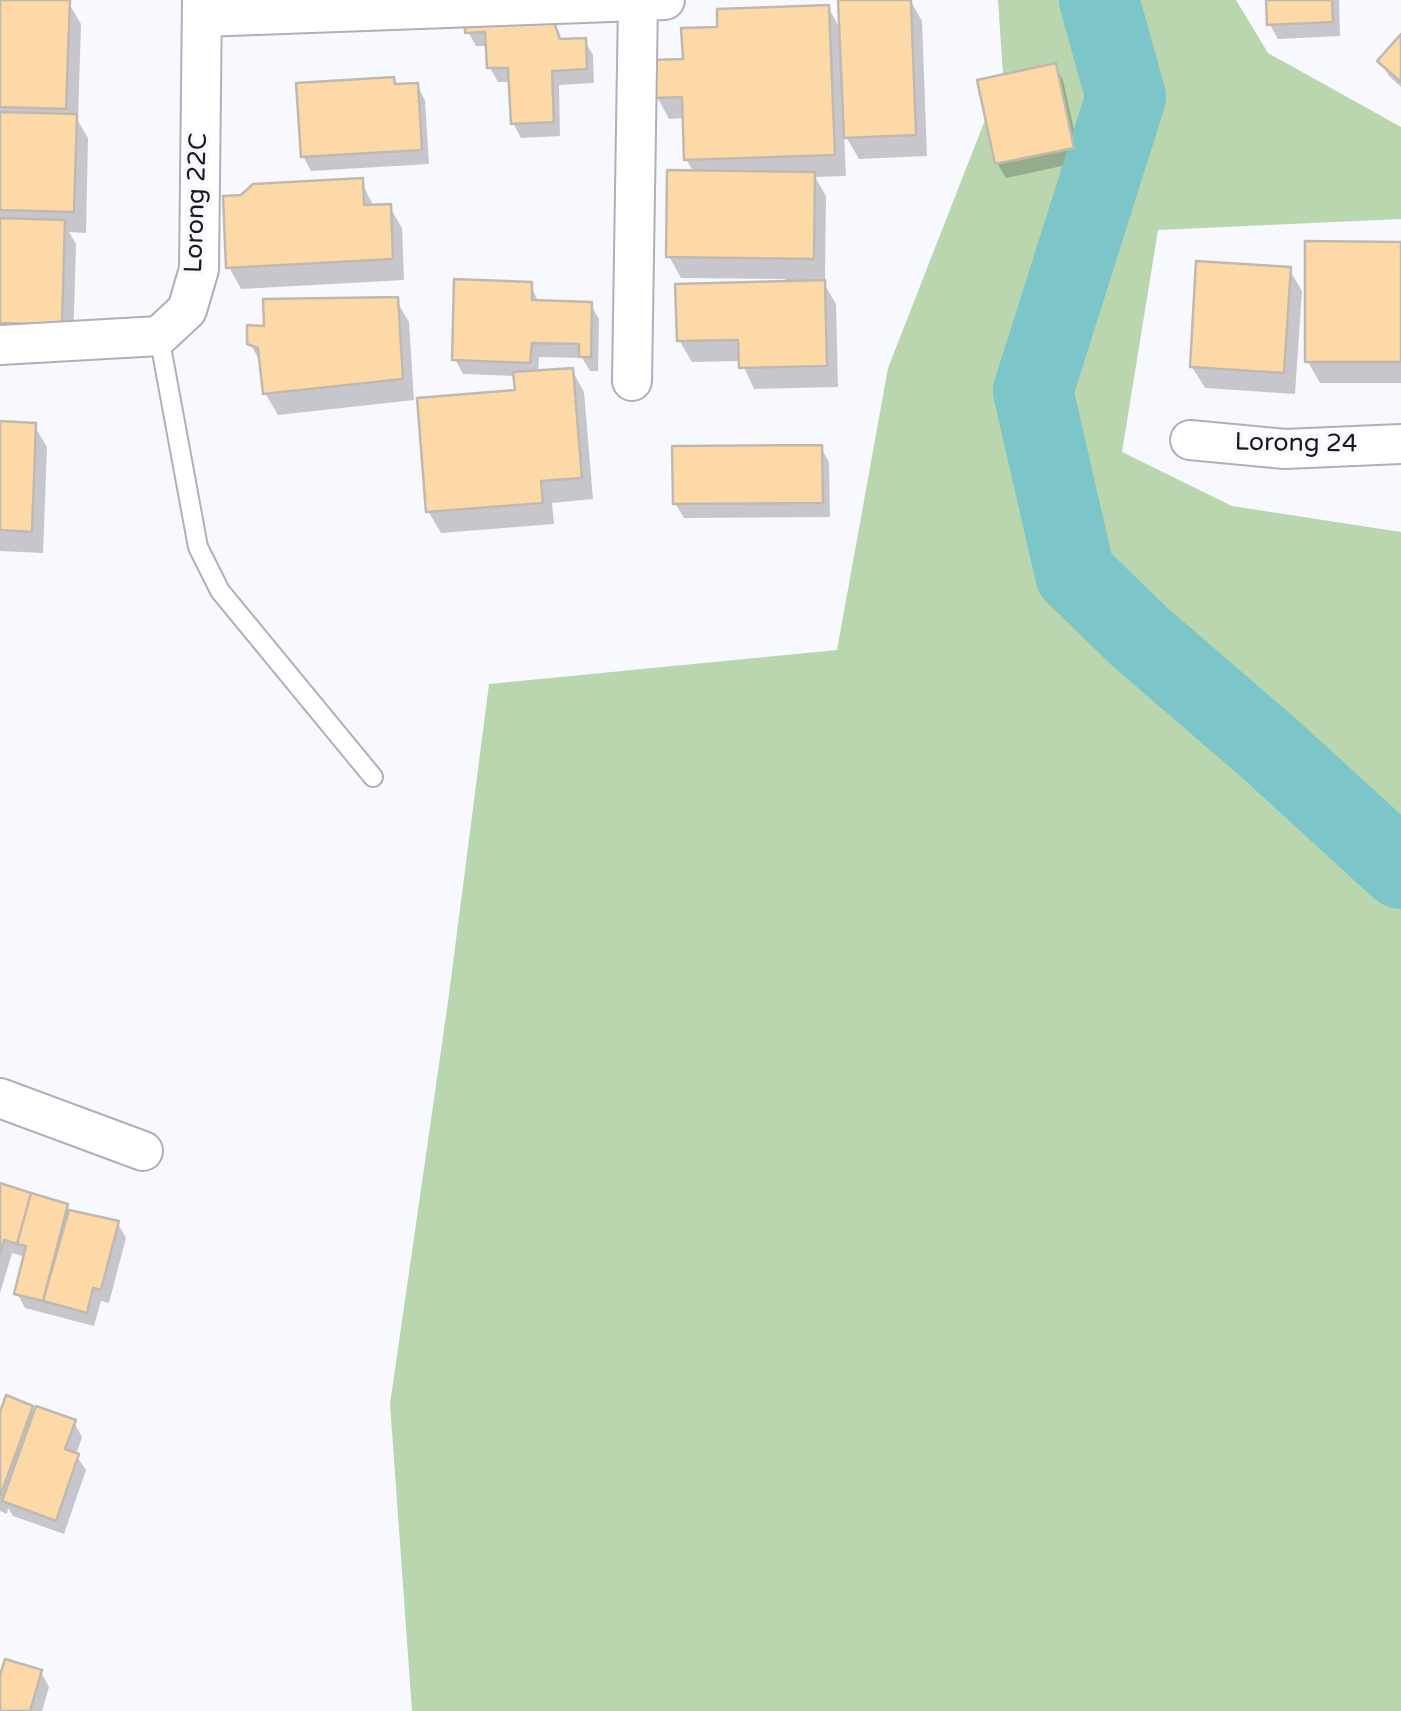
<!DOCTYPE html>
<html>
<head>
<meta charset="utf-8">
<style>
	body { margin:0 }
	canvas { display:block; background:#f8f8ff }
</style>
</head>
<body>
<canvas width="1401" height="1711"></canvas>
<script>
const ctx = document.querySelector('canvas').getContext('2d');
ctx.lineJoin = 'round';
function fillPath(path, color) {
  ctx.fillStyle = color;
  ctx.fill(path, 'evenodd');
}
function shape(rows) {
  const path = new Path2D();
  for (const r of rows) {
    path.moveTo(r[0], r[1]);
    for (let i = 2; i < r.length; i += 2) path.lineTo(r[i], r[i + 1]);
  }
  return path;
}
function stroke(path, color, width, dash) {
  ctx.strokeStyle = color;
  ctx.lineWidth = width;
  ctx.lineCap = dash ? 'butt' : 'round';
  ctx.setLineDash(dash || []);
  ctx.stroke(path);
}
function write(font, color, halo, rows, align = 'center') {
  ctx.font = font + ' "Varela Round",sans-serif';
  ctx.lineWidth = 8;
  ctx.setLineDash([]);
  ctx.textBaseline = 'middle';
  ctx.strokeStyle = halo;
  ctx.fillStyle = color;
  for (const [text, x, y, turn = 0] of rows) {
    ctx.save();
    ctx.translate(x, y);
    ctx.rotate((+turn || 0) * Math.PI / 180);
    ctx.textAlign = isNaN(turn) ? turn : align;
    if (halo) ctx.strokeText(text, 0, 0);
    ctx.fillText(text, 0, 0);
    ctx.restore();
  }
}
const green = shape([
	[998,0,1068,0,1107,121,1024,382,1025,390,1042,389,1055,377,1155,106,1125,0,1236,0,1268,53,1401,127,1401,219,1158,230,1122,452,1232,506,1401,532,1401,1711,412,1711,390,1404,448,1002,489,684,837,650,888,368,1003,74]
]);
const shadow = shape([
	[881,0,910,0,922,21,927,156,859,159,844,133,846,176,815,177,826,196,825,280,822,280,836,304,838,387,754,389,741,361,692,362,679,340,786,284,785,279,681,278,669,256,694,173,686,159,685,118,669,119,657,97,685,62,720,30,828,7,842,32],
	[1268,0,1339,0,1340,36,1278,39,1270,25],
	[0,1,68,2,81,24,78,121,88,138,86,233,69,232,76,244,73,346,0,343],
	[553,25,562,42,584,40,593,55,594,83,559,85,560,136,521,138,513,123,511,82,498,82,490,68,489,46,476,46,468,32],
	[1401,38,1401,87,1389,76,1380,61],
	[1055,66,1063,80,1081,162,1006,178,997,163],
	[393,79,397,87,417,85,425,100,429,164,311,171,303,156],
	[361,181,374,207,389,206,402,228,404,280,241,289,229,267],
	[1401,244,1401,383,1320,383,1308,362],
	[1289,269,1302,291,1295,394,1205,388,1192,367],
	[530,284,539,303,591,305,599,319,598,371,590,371,582,358,539,357,538,373,572,370,584,392,593,499,552,503,554,524,441,533,428,511,517,393,516,376,463,374,455,359],
	[396,300,409,322,414,400,278,415,265,393,262,365,250,343],
	[0,424,34,425,47,447,43,553,0,551],
	[821,448,829,462,830,517,684,518,675,503],
	[0,1186,67,1206,71,1213,118,1224,126,1238,109,1303,101,1301,94,1326,25,1308,17,1293,26,1257,12,1253,0,1293],
	[31,1408,35,1415,74,1422,82,1437,76,1455,86,1470,64,1534,13,1516,8,1508,7,1514,0,1511,0,1419],
	[41,1672,49,1687,42,1711,0,1711,0,1684]
]);
const river = shape([
	[1099,0,1126,97,1033,391,1075,574,1140,637,1270,749,1401,869]
]);
const building = shape([
	[0,0,70,0,66,109,0,107,0,0],
	[838,0,911,0,916,135,844,138,838,0],
	[1266,0,1332,0,1333,22,1267,25,1266,0],
	[829,5,835,155,684,160,682,97,654,98,653,60,683,59,681,28,717,27,717,9,829,5],
	[554,22,560,39,586,38,587,69,552,71,554,122,511,124,508,68,487,68,485,32,465,33,465,27,554,22],
	[1401,34,1401,82,1377,61,1401,34],
	[1056,63,1074,148,995,164,977,80,1056,63],
	[394,77,395,84,418,83,422,150,301,157,296,83,394,77],
	[0,112,77,114,74,212,0,210,0,112],
	[667,170,815,172,814,259,666,257,667,170],
	[363,178,364,205,391,204,393,259,226,268,223,196,241,195,253,184,363,178],
	[0,218,65,220,62,325,0,323,0,218],
	[1305,241,1401,242,1401,362,1305,362,1305,241],
	[1196,261,1291,267,1284,373,1190,367,1196,261],
	[454,279,532,282,532,300,592,302,591,357,579,357,579,344,532,343,530,363,452,360,454,279],
	[825,280,827,366,739,368,738,340,677,341,675,284,825,280],
	[398,297,403,379,263,394,258,348,247,344,247,325,264,326,263,299,398,297],
	[573,368,582,478,541,481,543,503,426,512,417,398,515,390,513,372,573,368],
	[0,421,36,423,32,532,0,530,0,421],
	[822,445,823,503,673,504,672,446,822,445],
	[0,1183,31,1193,17,1244,4,1240,0,1254,0,1183],
	[31,1193,68,1204,43,1301,14,1294,26,1246,17,1244,31,1193],
	[69,1210,119,1221,101,1290,93,1288,87,1313,43,1301,69,1210],
	[6,1395,33,1406,0,1497,0,1412,6,1395],
	[36,1406,76,1420,65,1449,79,1454,56,1521,2,1501,36,1406],
	[5,1659,42,1670,30,1711,0,1711,0,1675,5,1659]
]);
const service = shape([
	[159,336,198,547,220,591,373,777]
]);
const minor = shape([
	[202,17,665,0],
	[0,345,159,336,187,310,199,269,202,0],
	[632,381,638,2],
	[1190,440,1285,449,1401,444],
	[0,1098,143,1151]
]);
const streetNames = [
	["Lorong 22C",197,203,-88],
	["Lorong 24",1296,444,1]
];
fillPath(green, '#bad6af');
fillPath(shadow, '#0003');
stroke(river, '#7cc6ca', 80);
fillPath(building, '#fdd9a8');
stroke(building, '#c0b9b0', 2.5);
stroke(service, '#b0afba', 22);
stroke(minor, '#b0afba', 42);
stroke(service, '#fff', 18);
stroke(minor, '#fff', 38);
write('25px', '#19191d', '#f8f8ff', streetNames);
</script>
</body>
</html>
